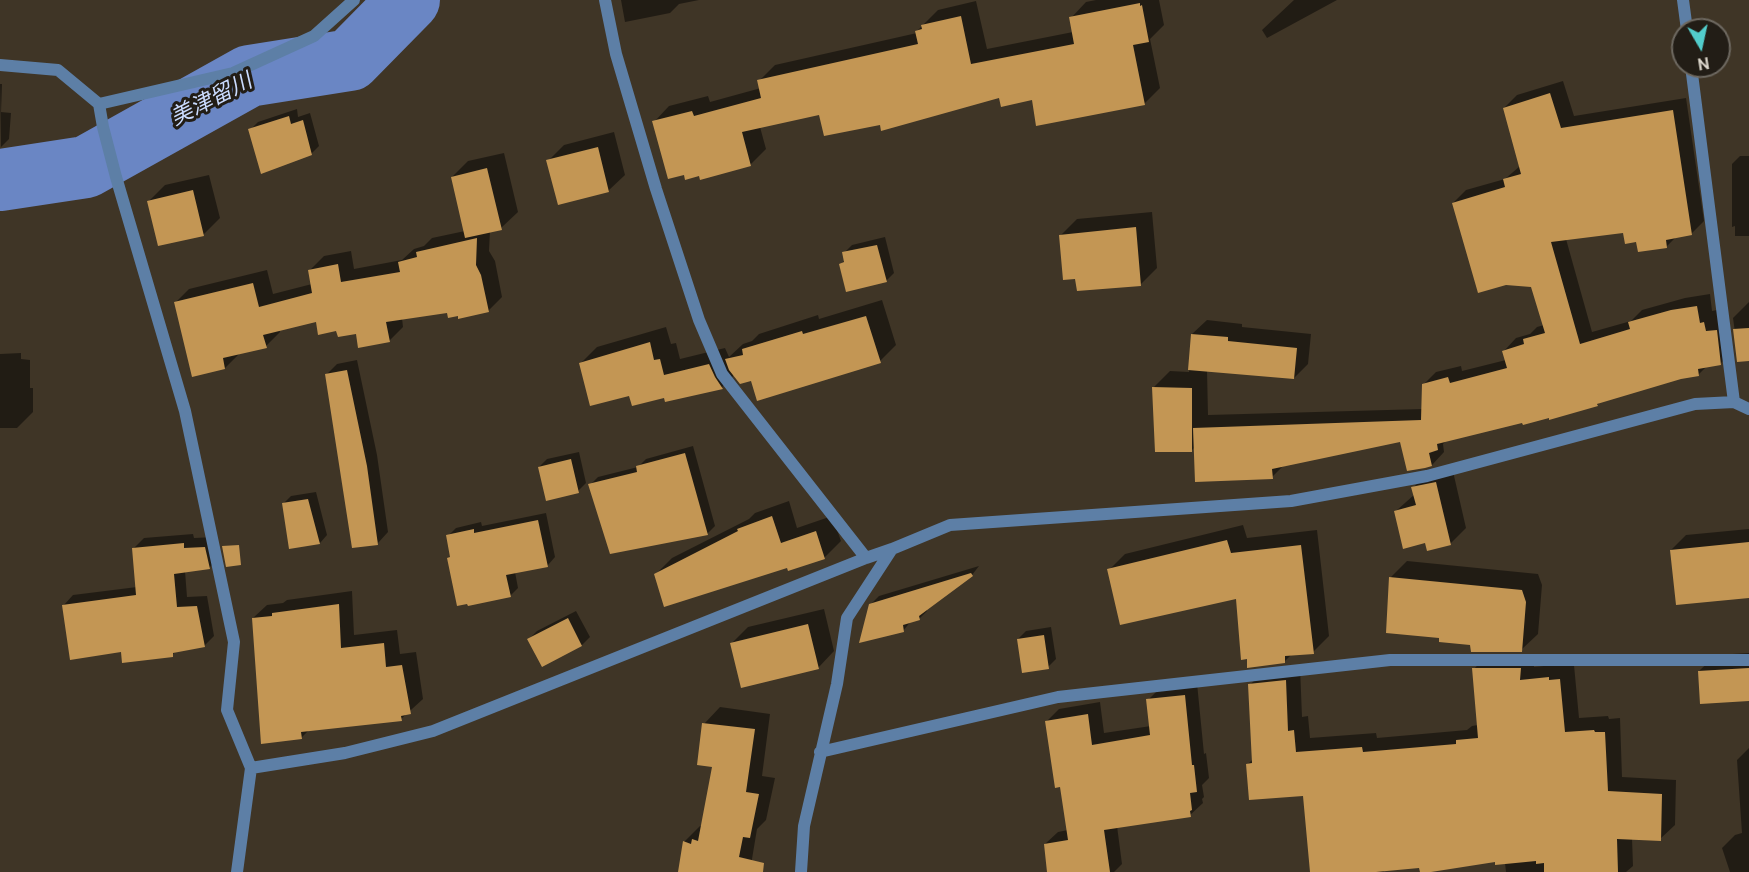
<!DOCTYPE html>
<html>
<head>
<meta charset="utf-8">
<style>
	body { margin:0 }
	#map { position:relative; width:1749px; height:872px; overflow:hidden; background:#3f3526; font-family:Ubuntu,sans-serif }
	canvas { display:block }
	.north { position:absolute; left:1671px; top:18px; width:60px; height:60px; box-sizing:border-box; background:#221d16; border:2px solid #6d6860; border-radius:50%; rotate:171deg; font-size:16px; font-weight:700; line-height:24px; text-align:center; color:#ded8ce }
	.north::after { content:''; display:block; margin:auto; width:21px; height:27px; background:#52cdcc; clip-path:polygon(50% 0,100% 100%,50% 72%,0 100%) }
</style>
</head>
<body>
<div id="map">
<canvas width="1749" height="872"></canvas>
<div class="north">N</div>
</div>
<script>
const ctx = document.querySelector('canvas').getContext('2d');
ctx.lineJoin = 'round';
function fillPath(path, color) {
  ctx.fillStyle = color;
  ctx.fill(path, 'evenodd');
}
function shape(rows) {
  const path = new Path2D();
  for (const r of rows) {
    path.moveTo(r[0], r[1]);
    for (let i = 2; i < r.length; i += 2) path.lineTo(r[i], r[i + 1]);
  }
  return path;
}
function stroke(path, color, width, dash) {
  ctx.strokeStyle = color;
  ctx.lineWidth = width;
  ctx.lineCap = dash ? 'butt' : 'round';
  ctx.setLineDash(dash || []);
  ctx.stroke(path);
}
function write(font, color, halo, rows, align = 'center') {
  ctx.font = font + ' Ubuntu,"Noto Sans JP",sans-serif';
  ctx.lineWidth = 6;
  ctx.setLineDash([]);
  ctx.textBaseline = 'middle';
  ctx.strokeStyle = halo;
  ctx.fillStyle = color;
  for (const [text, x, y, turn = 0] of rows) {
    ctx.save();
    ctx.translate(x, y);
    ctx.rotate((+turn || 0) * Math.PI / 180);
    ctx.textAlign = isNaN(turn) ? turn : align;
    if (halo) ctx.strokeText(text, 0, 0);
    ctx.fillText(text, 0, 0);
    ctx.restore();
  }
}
const shadow = shape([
	[621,0,699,0,679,4,670,13,625,22],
	[1096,0,1159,0,1164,25,1150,39,1160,88,1144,104,1001,96,881,123,820,113,760,127,766,149,750,165,654,122,669,106,708,96,710,102,761,88,759,81,775,65,917,33,917,31,938,10,976,1,987,49,1073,32,1071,18,1086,2],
	[1294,0,1337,0,1267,38,1262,30],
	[1563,81,1574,116,1686,98,1704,221,1691,234,1676,237,1667,246,1637,240,1625,231,1566,239,1592,332,1631,321,1642,310,1685,298,1710,294,1712,311,1717,310,1733,351,1720,364,1707,366,1698,375,1680,377,1601,401,1597,405,1447,440,1443,444,1444,452,1432,465,1408,470,1401,440,1285,464,1272,477,1195,447,1191,451,1154,387,1170,371,1189,372,1192,334,1207,320,1242,324,1242,327,1311,334,1308,364,1294,378,1207,370,1208,415,1423,409,1423,385,1436,372,1461,366,1462,371,1506,360,1504,351,1516,338,1530,334,1537,327,1544,325,1532,285,1453,203,1466,190,1505,179,1520,166,1504,108,1517,95],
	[0,84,2,84,1,112,11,113,9,139,1,147],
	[297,109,298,117,310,113,319,146,311,154,250,130,258,122],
	[614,132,625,175,608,191,548,161,564,145],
	[504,153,518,212,501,228,490,231,489,251,495,261,502,297,488,311,459,314,448,311,402,318,403,327,389,341,338,330,318,320,279,329,280,332,266,346,239,354,225,368,175,303,189,289,267,270,273,294,312,284,310,270,324,256,351,251,354,269,402,260,414,249,424,246,432,238,465,231,452,177,468,161],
	[1740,156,1749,156,1749,236,1735,236,1735,226,1732,227,1732,164],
	[209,175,220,218,204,234,159,245,149,201,165,185],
	[1152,212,1157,268,1141,284,1061,235,1077,219],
	[885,237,894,273,886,281,841,264,845,260,844,253,852,245],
	[882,300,896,345,880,361,752,380,735,374,722,387,666,400,666,396,630,394,581,363,597,347,666,327,671,344,676,343,680,359,725,348,729,357,743,344,752,341,759,334,818,315,819,319],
	[1749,302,1749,359,1739,361,1733,318],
	[21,353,21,359,30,360,30,388,33,388,33,412,17,428,0,428,0,354],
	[357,360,377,455,388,532,378,543,326,375,337,364],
	[693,446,715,526,707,534,590,485,598,477,638,467,646,459],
	[579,452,586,483,578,491,539,467,547,459],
	[1452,467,1466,528,1450,544,1427,542,1396,511,1415,494,1413,488,1429,471],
	[316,492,327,535,320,543,283,504,291,496],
	[789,501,797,528,832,516,841,541,824,558,788,566,656,574,672,558,749,519,755,513],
	[546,513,555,557,548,565,515,572,518,588,510,596,449,558,451,555,448,536,456,528,481,522,482,526],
	[1243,525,1247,538,1317,530,1329,636,1313,652,1292,654,1284,662,1237,597,1109,570,1125,554],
	[1749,529,1749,597,1671,550,1686,535],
	[193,534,194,538,215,537,220,557,209,568,185,571,187,597,207,596,214,636,204,646,176,651,172,655,122,650,63,606,73,595,137,587,134,548,144,538],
	[1407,561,1538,574,1542,585,1538,634,1521,650,1441,637,1391,577],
	[979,566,972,575,927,608,927,611,919,619,911,621,903,631,870,605,879,596],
	[352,591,354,635,397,630,400,654,416,652,423,699,401,719,310,729,301,738,253,618,267,605,283,603,287,600],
	[824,609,834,651,818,668,732,643,748,627],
	[576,611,590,637,582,645,529,639,537,631],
	[1051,627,1056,659,1048,667,1018,639,1026,631],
	[1749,653,1749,699,1699,671,1716,655],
	[1488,654,1535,654,1534,667,1563,664,1574,665,1579,718,1608,716,1609,719,1620,718,1622,777,1676,780,1675,825,1660,839,1632,838,1633,866,1626,872,1506,872,1505,863,1496,860,1383,870,1384,872,1311,872,1304,795,1248,764,1254,758,1250,685,1264,670,1300,666,1302,717,1308,716,1310,738,1376,733,1377,738,1467,730,1472,726,1478,725,1474,669],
	[1197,683,1204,754,1206,753,1209,778,1202,785,1204,797,1202,799,1203,803,1190,815,1117,826,1122,864,1114,872,1049,872,1045,844,1058,832,1068,830,1061,785,1047,721,1059,709,1100,702,1104,733,1151,726,1148,700,1160,688],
	[720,707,770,714,762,776,775,778,766,820,757,829,751,865,744,872,679,872,684,842,700,826,702,826,714,766,704,724],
	[1749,748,1749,872,1730,872,1722,848,1735,835,1742,833,1737,760]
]);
const river = shape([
	[0,180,86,167,249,76,350,60,409,0]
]);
const building = shape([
	[1140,3,1140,6,1142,5,1149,42,1133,45,1145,105,1036,126,1032,100,1001,107,999,98,881,131,880,125,824,136,819,115,742,132,751,166,700,180,699,176,685,180,684,175,668,179,652,121,692,111,694,116,761,98,757,80,918,44,915,31,922,29,921,25,961,16,971,64,1074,44,1069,17],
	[1550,93,1561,128,1673,110,1692,235,1666,240,1667,248,1638,252,1636,242,1625,244,1623,233,1551,242,1580,344,1630,329,1628,322,1671,310,1697,306,1700,323,1704,322,1706,331,1717,330,1721,365,1698,369,1699,376,1681,379,1597,404,1598,406,1549,420,1549,418,1523,425,1522,423,1437,444,1438,450,1429,453,1432,466,1425,468,1407,471,1400,442,1272,469,1273,479,1195,482,1193,428,1421,420,1422,384,1448,377,1450,383,1507,368,1502,351,1524,344,1523,339,1545,333,1531,287,1506,285,1478,293,1452,203,1505,187,1503,179,1521,174,1503,108],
	[289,116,291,124,303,120,312,155,261,174,248,129],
	[598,147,609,192,558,205,546,160],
	[487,168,502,230,465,238,451,177],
	[193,190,204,236,158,246,147,201],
	[1136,227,1141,286,1077,291,1075,279,1063,280,1059,235],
	[477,238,476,265,481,275,489,312,458,319,458,316,448,318,447,313,386,322,390,342,358,348,356,334,338,337,336,331,318,335,316,322,263,335,267,348,223,358,225,369,192,377,174,302,253,283,259,307,312,293,308,270,338,264,341,282,400,272,398,262,417,257,416,252],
	[877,245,887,282,846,292,839,264,844,262,842,252],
	[866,316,881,363,757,401,751,381,740,384,729,370,725,359,743,355,742,349,802,331,803,334],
	[1749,328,1749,361,1737,362,1733,329],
	[1191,334,1228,337,1228,341,1297,348,1294,379,1188,370],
	[650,342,654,360,660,359,664,375,709,364,715,377,723,389,665,402,664,398,632,406,629,396,590,406,579,363],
	[347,370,367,466,378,545,352,548,325,374],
	[1152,387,1192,388,1192,452,1155,452],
	[685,453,708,535,610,554,588,484,637,472,636,466],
	[571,459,579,493,546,501,538,467],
	[1436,482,1451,545,1427,551,1425,543,1403,549,1394,511,1416,505,1411,487],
	[308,499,320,544,289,549,282,503],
	[772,516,781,543,816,531,825,559,788,571,787,568,664,607,654,574,738,531,737,529],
	[538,520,548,567,506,575,511,597,468,606,467,604,457,606,447,558,450,557,446,535,474,529,474,533],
	[1227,540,1231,553,1301,545,1314,654,1285,656,1285,663,1247,668,1247,659,1241,660,1236,599,1120,625,1107,569],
	[1749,542,1749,598,1676,605,1670,550],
	[184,543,184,548,205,547,210,569,174,574,177,607,197,606,205,647,173,653,173,657,122,663,121,652,70,660,62,605,136,595,132,548],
	[239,545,241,565,226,567,222,546],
	[971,573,973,576,919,616,920,620,903,625,904,632,859,643,869,604],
	[1389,577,1522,590,1526,602,1522,652,1471,652,1470,645,1439,642,1439,638,1386,633],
	[339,604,341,648,384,643,386,667,402,665,411,714,401,716,402,721,301,732,302,739,261,744,252,618,272,616,272,613],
	[568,618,582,646,542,667,527,639],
	[808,624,819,669,741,688,730,643],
	[1044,635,1049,669,1022,673,1017,639],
	[1472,668,1521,668,1520,680,1549,677,1549,680,1560,679,1565,732,1594,730,1595,732,1605,732,1608,791,1662,794,1661,841,1617,839,1618,872,1544,872,1544,863,1536,864,1536,861,1495,865,1495,862,1431,872,1420,872,1419,868,1376,872,1310,872,1303,796,1249,800,1246,764,1252,763,1248,684,1286,680,1288,731,1294,730,1296,752,1362,747,1363,752,1456,744,1456,740,1478,738],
	[1749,668,1749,701,1700,704,1698,671],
	[1185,695,1192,765,1194,765,1197,792,1190,793,1192,810,1190,811,1191,817,1104,830,1110,872,1047,872,1044,844,1068,840,1060,787,1055,788,1045,721,1088,714,1092,745,1150,735,1146,699],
	[702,723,755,729,746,792,759,794,750,838,743,837,739,857,764,863,763,872,678,872,683,841,691,844,692,839,698,841,712,767,697,765]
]);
const minor = shape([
	[605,0,616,54,656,189,699,320,722,374,866,558],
	[1683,0,1687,30],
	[0,65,58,70,99,104,103,127,116,177,185,411,234,642,227,710,251,768,237,872],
	[1691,66,1734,402],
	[99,104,233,73,314,36,354,0],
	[820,752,1058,697,1390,660,1749,660],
	[251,768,345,753,433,731,866,558,892,549,950,525,1291,501,1427,476,1695,404,1734,402,1749,409],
	[801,872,804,826,837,684,847,618,892,549]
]);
const waterNames = [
	["美津留川",211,99,-27]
];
fillPath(shadow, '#0007');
stroke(river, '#6a86c4', 62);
fillPath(building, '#c39654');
stroke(minor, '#5d7fa6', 12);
write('italic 22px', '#cadbfe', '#221d16', waterNames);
</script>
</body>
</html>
